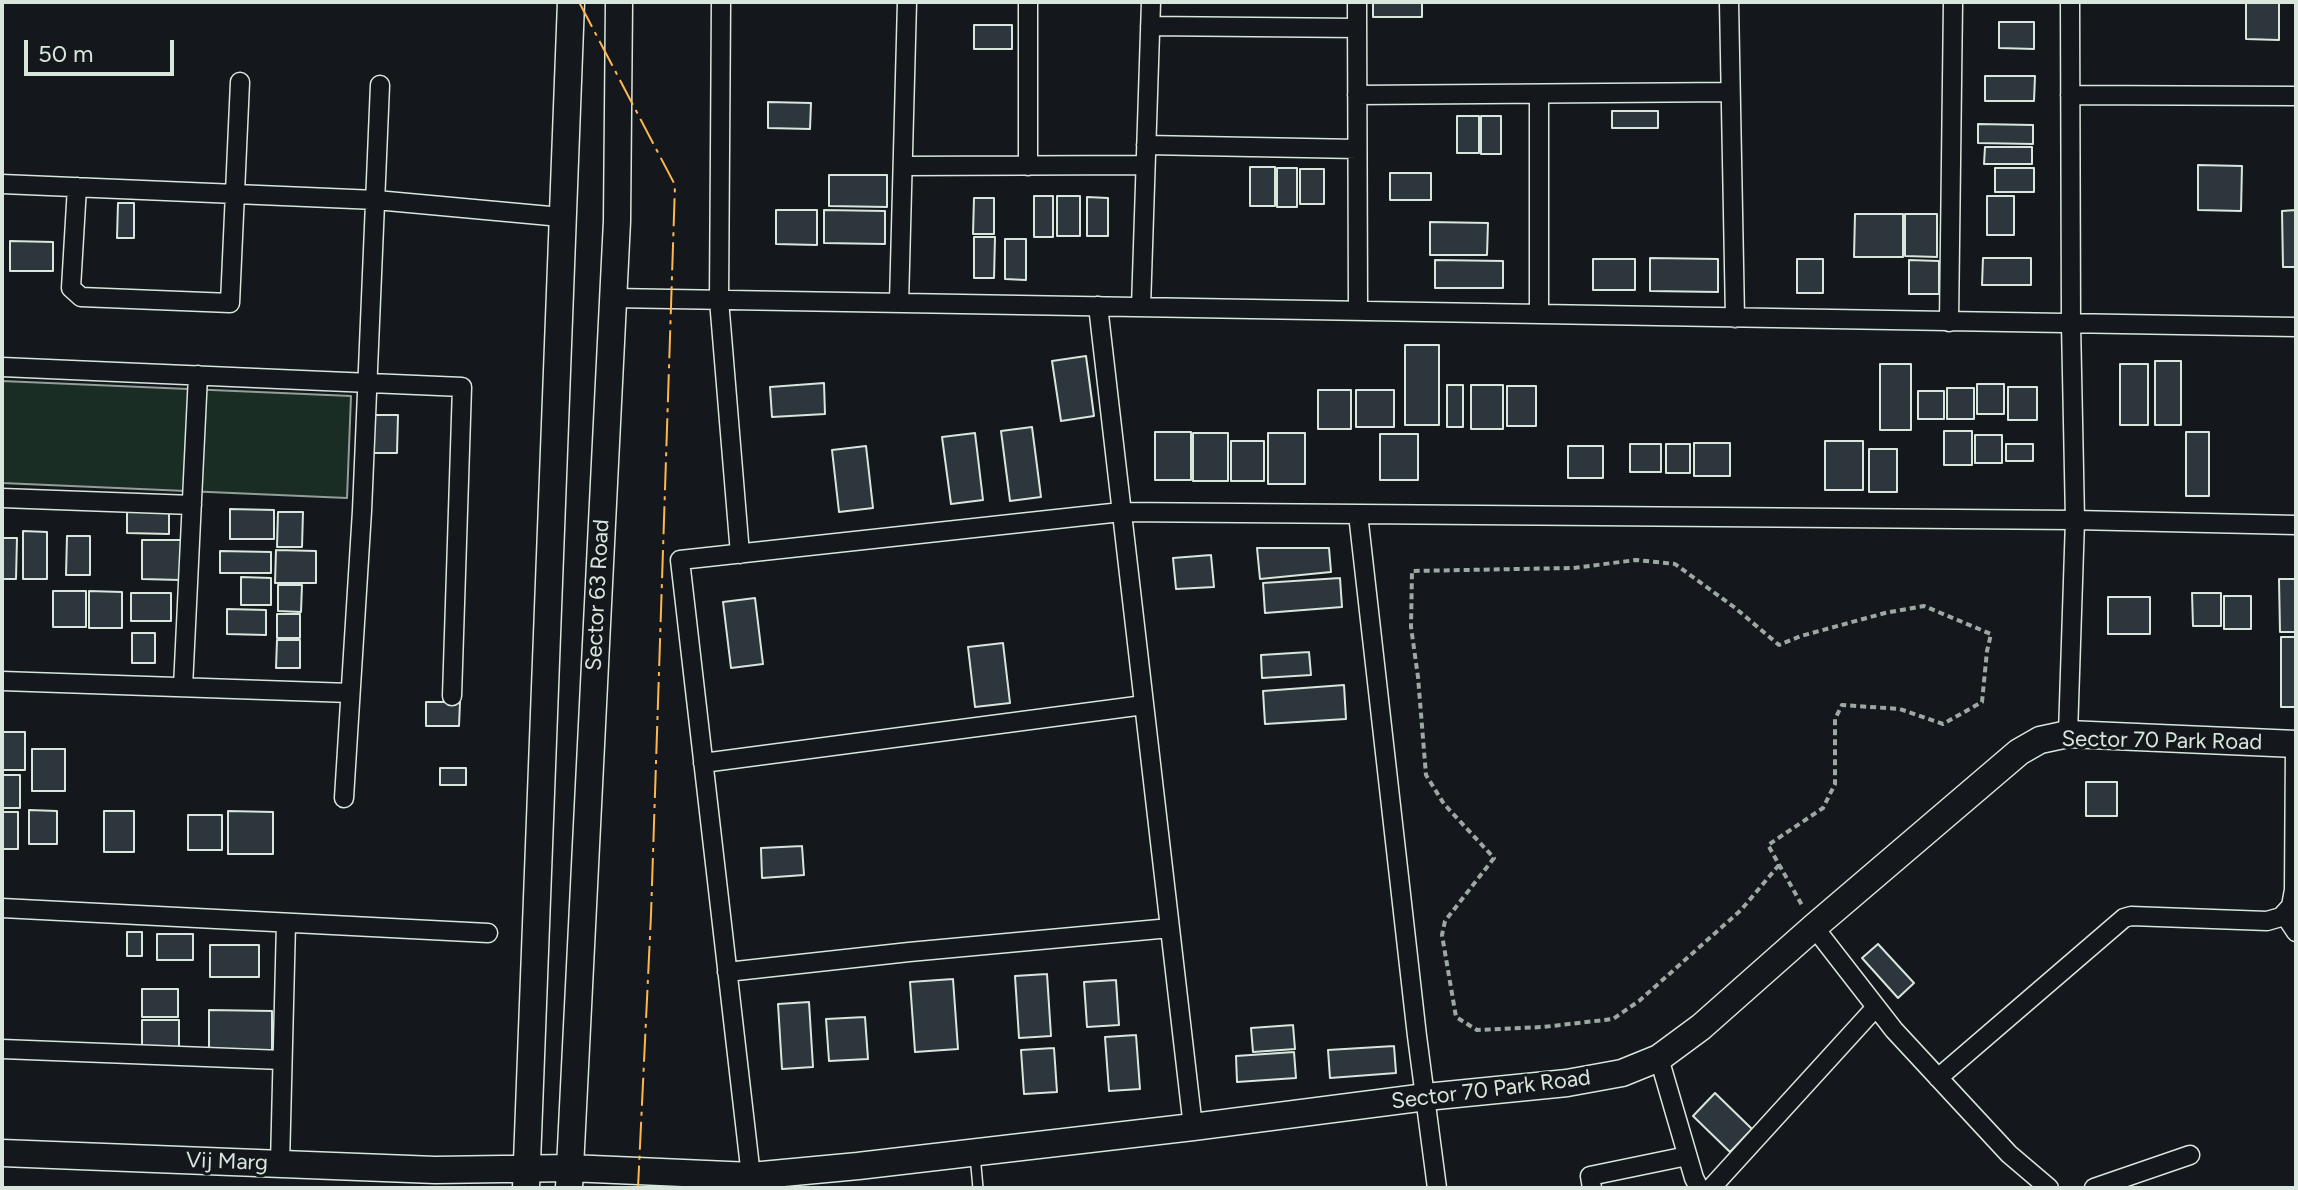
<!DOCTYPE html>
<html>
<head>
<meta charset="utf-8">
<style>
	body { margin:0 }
	#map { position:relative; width:2298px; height:1190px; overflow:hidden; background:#14181c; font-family:Figtree,sans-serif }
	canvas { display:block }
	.frame { position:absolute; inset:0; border:4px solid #d8e6dc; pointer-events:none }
	.scale { position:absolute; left:24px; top:40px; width:150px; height:36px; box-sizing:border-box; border:4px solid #d8e6dc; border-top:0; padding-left:10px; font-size:24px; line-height:28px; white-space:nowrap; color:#d8e6dc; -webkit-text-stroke:6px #14181c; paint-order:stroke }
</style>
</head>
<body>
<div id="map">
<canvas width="2298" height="1190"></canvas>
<div class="frame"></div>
<div class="scale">50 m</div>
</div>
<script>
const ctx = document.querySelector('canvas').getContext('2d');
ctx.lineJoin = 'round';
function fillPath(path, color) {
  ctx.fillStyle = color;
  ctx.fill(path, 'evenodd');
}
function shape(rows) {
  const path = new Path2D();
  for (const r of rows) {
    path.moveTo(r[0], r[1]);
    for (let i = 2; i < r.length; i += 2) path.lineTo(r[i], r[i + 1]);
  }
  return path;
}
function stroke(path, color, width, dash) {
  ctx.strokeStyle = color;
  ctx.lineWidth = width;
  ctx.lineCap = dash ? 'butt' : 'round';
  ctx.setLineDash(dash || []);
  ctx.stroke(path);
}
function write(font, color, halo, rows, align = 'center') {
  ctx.font = font + ' Figtree,sans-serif';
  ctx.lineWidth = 6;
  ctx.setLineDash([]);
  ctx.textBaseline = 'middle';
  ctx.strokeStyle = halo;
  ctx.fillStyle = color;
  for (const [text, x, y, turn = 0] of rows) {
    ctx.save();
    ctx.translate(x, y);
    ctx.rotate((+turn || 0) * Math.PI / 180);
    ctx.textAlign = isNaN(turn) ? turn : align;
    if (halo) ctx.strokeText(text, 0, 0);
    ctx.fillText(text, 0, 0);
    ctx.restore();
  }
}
const green = shape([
	[2,381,351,396,347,498,2,483,2,381]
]);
const building = shape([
	[1373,2,1422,2,1422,17,1373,17,1373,2],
	[2246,2,2279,2,2279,40,2246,39,2246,2],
	[1999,22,2034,22,2034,49,1999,48,1999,22],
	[974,25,1012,25,1012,49,974,49,974,25],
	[1985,76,2035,76,2034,101,1985,101,1985,76],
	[768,102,811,103,810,129,768,128,768,102],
	[1612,111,1658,111,1658,128,1612,128,1612,111],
	[1457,116,1479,116,1479,153,1457,153,1457,116],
	[1481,116,1501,116,1501,154,1481,154,1481,116],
	[1978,124,2033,125,2033,144,1978,143,1978,124],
	[1985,147,2032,147,2032,164,1984,164,1985,147],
	[2198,165,2242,166,2241,211,2198,210,2198,165],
	[1250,167,1275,167,1275,206,1250,206,1250,167],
	[1277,168,1297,168,1297,207,1277,207,1277,168],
	[1995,168,2034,168,2034,192,1995,192,1995,168],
	[1300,169,1324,169,1324,204,1300,204,1300,169],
	[1390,173,1431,173,1431,200,1390,200,1390,173],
	[829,175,887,175,887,207,829,206,829,175],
	[1034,196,1053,196,1053,237,1034,237,1034,196],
	[1057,196,1080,196,1080,236,1057,236,1057,196],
	[1987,196,2014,196,2014,235,1987,235,1987,196],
	[1087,197,1108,198,1108,236,1087,236,1087,197],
	[974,198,994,198,994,234,973,234,974,198],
	[118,203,134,203,134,238,117,238,118,203],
	[776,210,817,210,817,245,776,244,776,210],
	[824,210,885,211,885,244,824,243,824,210],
	[2296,210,2296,267,2283,267,2282,211,2296,210],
	[1855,214,1903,214,1903,257,1854,257,1855,214],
	[1905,214,1937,214,1937,257,1905,256,1905,214],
	[1430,222,1488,223,1487,255,1430,255,1430,222],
	[974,237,995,237,994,278,974,278,974,237],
	[1005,239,1026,239,1026,280,1005,279,1005,239],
	[10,241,53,242,53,271,10,271,10,241],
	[1650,258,1718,259,1718,292,1650,291,1650,258],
	[1983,258,2031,258,2031,285,1982,285,1983,258],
	[1593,259,1635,259,1635,290,1593,290,1593,259],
	[1797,259,1823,259,1823,293,1797,293,1797,259],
	[1435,260,1503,261,1503,288,1435,288,1435,260],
	[1909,260,1939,261,1939,294,1909,294,1909,260],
	[1405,345,1439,345,1439,425,1405,425,1405,345],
	[1086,356,1094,416,1061,421,1052,361,1086,356],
	[2155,361,2181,361,2181,425,2155,425,2155,361],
	[1880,364,1911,364,1911,430,1880,430,1880,364],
	[2120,364,2148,364,2148,425,2120,425,2120,364],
	[824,383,825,414,772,417,770,387,824,383],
	[1977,384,2004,384,2004,414,1977,414,1977,384],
	[1447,385,1463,385,1463,427,1447,427,1447,385],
	[1471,385,1503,385,1503,429,1471,429,1471,385],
	[1507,386,1536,386,1536,426,1507,426,1507,386],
	[2008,387,2037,387,2037,420,2008,420,2008,387],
	[1947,388,1974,388,1974,419,1947,419,1947,388],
	[1318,390,1351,390,1351,429,1318,429,1318,390],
	[1356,390,1394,390,1394,427,1356,427,1356,390],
	[1918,391,1944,391,1944,419,1918,419,1918,391],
	[374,415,398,415,397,453,374,453,374,415],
	[1032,427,1041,497,1010,501,1001,431,1032,427],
	[1944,431,1972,431,1972,465,1944,465,1944,431],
	[1155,432,1191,432,1191,480,1155,480,1155,432],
	[2186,432,2209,432,2209,496,2186,496,2186,432],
	[975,433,983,500,951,504,942,437,975,433],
	[1193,433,1228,433,1228,481,1193,481,1193,433],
	[1268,433,1305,433,1305,484,1268,484,1268,433],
	[1380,434,1418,434,1418,480,1380,480,1380,434],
	[1975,435,2002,435,2002,463,1975,463,1975,435],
	[1231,441,1264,441,1264,481,1231,481,1231,441],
	[1825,441,1863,441,1863,490,1825,490,1825,441],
	[1694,443,1730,443,1730,476,1694,476,1694,443],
	[1630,444,1661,444,1661,472,1630,472,1630,444],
	[1666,444,1690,444,1690,473,1666,473,1666,444],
	[2006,444,2033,444,2033,461,2006,461,2006,444],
	[866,446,873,508,839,512,832,450,866,446],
	[1568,446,1603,446,1603,478,1568,478,1568,446],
	[1869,449,1897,449,1897,492,1869,492,1869,449],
	[127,508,169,508,169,534,127,533,127,508],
	[230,509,274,510,274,539,230,539,230,509],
	[278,512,303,512,302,547,277,547,278,512],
	[23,531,47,532,47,579,23,579,23,531],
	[67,536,90,536,90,575,66,575,67,536],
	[2,538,17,538,16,579,2,579,2,538],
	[142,540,181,540,180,580,142,579,142,540],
	[1257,548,1329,548,1331,572,1260,579,1257,548],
	[276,550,316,551,316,583,275,583,276,550],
	[220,551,271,552,271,573,220,573,220,551],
	[1211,555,1214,587,1176,589,1173,558,1211,555],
	[241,577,271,578,271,605,241,605,241,577],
	[1340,578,1342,607,1265,613,1263,583,1340,578],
	[2279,579,2296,579,2296,632,2280,632,2279,579],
	[278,585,302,585,301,612,278,611,278,585],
	[53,591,86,591,86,627,53,627,53,591],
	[89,591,122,592,122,628,89,628,89,591],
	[131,593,171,593,171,621,131,621,131,593],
	[2192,593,2221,593,2221,626,2193,626,2192,593],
	[2224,596,2251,596,2251,629,2224,629,2224,596],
	[2108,597,2150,597,2150,634,2108,634,2108,597],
	[755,598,763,664,731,668,723,602,755,598],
	[227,609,266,610,266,635,227,634,227,609],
	[277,614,300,614,300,638,277,638,277,614],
	[132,633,155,633,155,663,132,663,132,633],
	[2281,637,2296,637,2296,707,2281,707,2281,637],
	[277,640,300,640,300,668,276,668,277,640],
	[1003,643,1010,703,975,707,968,647,1003,643],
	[1309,652,1311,675,1262,678,1261,655,1309,652],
	[1344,685,1346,719,1265,724,1263,691,1344,685],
	[426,702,460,702,459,726,426,726,426,702],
	[2,732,25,732,25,770,2,770,2,732],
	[32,749,65,749,65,791,32,791,32,749],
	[440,768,466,768,466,785,440,785,440,768],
	[2,775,20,775,20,808,2,808,2,775],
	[2086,782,2117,782,2117,816,2086,816,2086,782],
	[29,810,57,811,57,844,29,844,29,810],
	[104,811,134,811,134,852,104,852,104,811],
	[228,811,273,812,273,854,228,854,228,811],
	[2,812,18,812,18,849,2,849,2,812],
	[188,815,222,815,222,850,188,850,188,815],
	[802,846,804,875,762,878,761,848,802,846],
	[127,932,142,932,142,956,127,956,127,932],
	[157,934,193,934,193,960,157,960,157,934],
	[1878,944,1914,983,1898,998,1862,958,1878,944],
	[210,945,259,945,259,977,210,977,210,945],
	[1047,974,1051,1036,1019,1038,1015,976,1047,974],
	[953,979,958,1049,915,1052,910,982,953,979],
	[1116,980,1119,1025,1087,1027,1084,982,1116,980],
	[142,989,178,989,178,1017,142,1017,142,989],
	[809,1002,813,1067,782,1069,778,1004,809,1002],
	[209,1010,272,1011,272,1052,209,1052,209,1010],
	[865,1017,868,1059,829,1061,826,1019,865,1017],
	[142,1020,179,1020,179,1048,142,1048,142,1020],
	[1293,1025,1295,1049,1253,1052,1251,1028,1293,1025],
	[1136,1035,1140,1089,1109,1091,1105,1037,1136,1035],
	[1394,1046,1396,1073,1330,1078,1328,1050,1394,1046],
	[1054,1048,1057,1092,1024,1094,1021,1050,1054,1048],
	[1294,1052,1296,1078,1237,1082,1236,1056,1294,1052],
	[1715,1093,1752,1129,1730,1152,1693,1116,1715,1093]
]);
const path = shape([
	[1779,865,1741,910,1639,1001,1613,1019,1543,1027,1477,1030,1456,1017,1442,935,1445,921,1494,858,1444,804,1426,775,1418,677,1411,627,1412,571,1573,568,1636,560,1675,564,1734,607,1779,645,1801,636,1885,613,1924,606,1991,634,1987,651,1982,702,1943,724,1900,709,1842,705,1835,719,1835,784,1823,808,1768,845,1803,907]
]);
const lane = shape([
	[975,1155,978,1188]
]);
const street = shape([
	[721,2,719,300,740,554],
	[1028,2,1028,166],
	[1357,2,1358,311],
	[1729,2,1735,318],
	[1150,26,1357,28],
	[1357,95,1730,92],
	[1539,95,1539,314],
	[2070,95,2296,96],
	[1146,145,1357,149],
	[903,166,1145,165],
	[2,184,376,200,561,217],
	[77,187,71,288,81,297,230,303,240,82],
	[613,298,2296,327],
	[899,303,907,2],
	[1098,306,1193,1127],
	[1141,307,1151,2],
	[1949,322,1953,2],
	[2,367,462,387,452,696],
	[2,498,192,505],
	[1358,514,1417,1036,1437,1188],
	[2,681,350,693],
	[183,687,198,375],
	[2068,734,2075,520,2071,324,2070,2],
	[703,763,1144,705],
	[344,798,362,511,380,85],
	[2,908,488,933],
	[2284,914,2296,932],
	[1814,927,1894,1030,2009,1154,2049,1188],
	[727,972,909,952,1170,928],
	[2,1049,282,1060],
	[1659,1058,1694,1178,1699,1188],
	[1938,1078,2124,918,2131,916,2267,921,2281,917,2291,906,2294,890,2295,744],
	[280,1164,286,923],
	[751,1176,680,560,1121,512,2075,520,2296,525],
	[1592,1188,1590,1176,1687,1156],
	[1711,1188,1876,1007],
	[2094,1188,2190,1155]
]);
const secondary = shape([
	[2,1153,435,1170,570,1168,751,1176,858,1166,1193,1127,1426,1097,1567,1083,1622,1073,1659,1058,1701,1027,1814,927,2019,752,2040,740,2068,734,2296,744],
	[526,1188,571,2],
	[569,1188,617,221,619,2]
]);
const power = shape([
	[579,2,675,185,651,915,638,1188]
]);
const streetNames = [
	["Sector 63 Road",598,595,-87],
	["Sector 70 Park Road",2162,741,1],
	["Sector 70 Park Road",1491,1090,-7],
	["Vij Marg",227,1162,2]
];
fillPath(green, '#1a2d24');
stroke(green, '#939e99', 2);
fillPath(building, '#2c363c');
stroke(building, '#d8e6dc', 2);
stroke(lane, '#d8e6dc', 12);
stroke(street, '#d8e6dc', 21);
stroke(secondary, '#d8e6dc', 29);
stroke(path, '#9da8a2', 4, [6, 4]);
stroke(lane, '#14181c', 9);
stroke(street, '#14181c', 18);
stroke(secondary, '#14181c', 26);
stroke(power, '#ffb74d', 2, [28, 6, 4, 6]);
write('22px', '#d8e6dc', '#14181c', streetNames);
</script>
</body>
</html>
